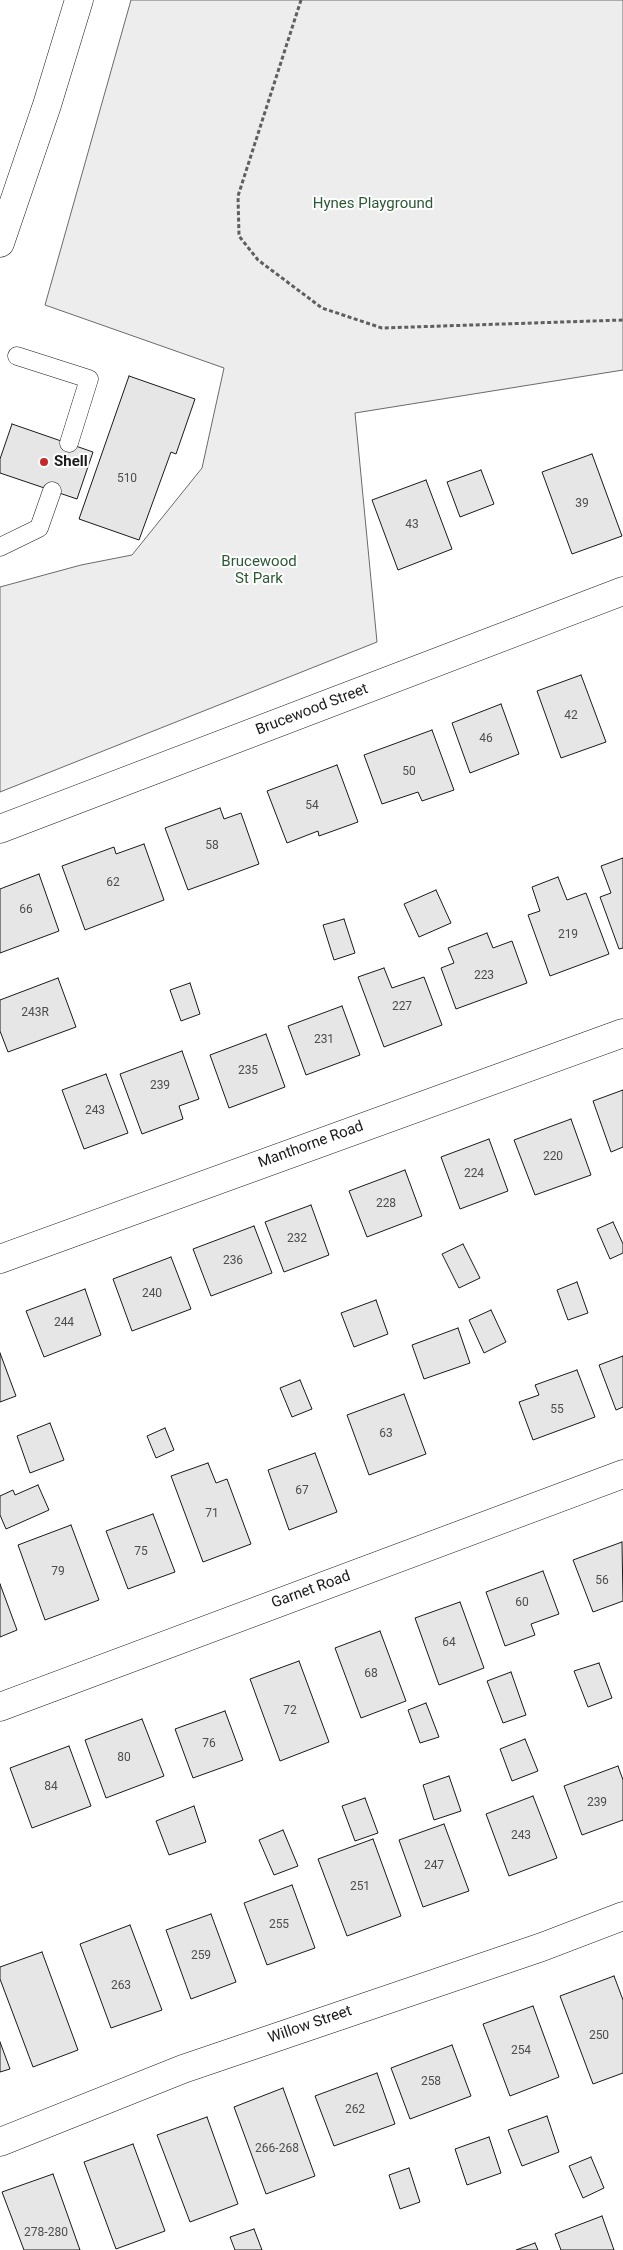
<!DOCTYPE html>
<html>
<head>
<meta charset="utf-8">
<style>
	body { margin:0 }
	canvas { display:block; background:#fff }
</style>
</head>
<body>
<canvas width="623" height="2250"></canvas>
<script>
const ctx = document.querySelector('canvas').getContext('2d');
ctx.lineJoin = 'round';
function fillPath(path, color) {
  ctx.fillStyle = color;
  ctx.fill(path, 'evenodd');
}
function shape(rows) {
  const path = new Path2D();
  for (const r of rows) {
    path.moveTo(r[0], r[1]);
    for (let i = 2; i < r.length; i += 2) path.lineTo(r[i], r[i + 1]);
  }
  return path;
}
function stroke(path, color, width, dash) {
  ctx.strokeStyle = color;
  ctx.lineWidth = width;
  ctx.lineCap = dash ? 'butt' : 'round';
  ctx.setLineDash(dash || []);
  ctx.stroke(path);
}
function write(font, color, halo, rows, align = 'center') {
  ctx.font = font + ' Roboto,sans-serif';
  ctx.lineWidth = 4;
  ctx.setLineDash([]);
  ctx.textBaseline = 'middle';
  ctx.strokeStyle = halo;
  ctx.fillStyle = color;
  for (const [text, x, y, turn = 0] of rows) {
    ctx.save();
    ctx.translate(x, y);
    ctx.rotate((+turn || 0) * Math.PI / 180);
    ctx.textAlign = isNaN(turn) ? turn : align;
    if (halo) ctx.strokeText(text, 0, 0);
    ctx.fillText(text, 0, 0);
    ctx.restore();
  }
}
const built = shape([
	[131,0,623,0,623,370,355,413,377,642,0,792,0,587,81,565,132,555,202,468,224,368,45,305,131,0]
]);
const building = shape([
	[129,376,195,399,176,454,171,452,139,540,79,519,129,376],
	[12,424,93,452,77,499,0,473,0,459,12,424],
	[592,454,622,536,572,554,542,472,592,454],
	[481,470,494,504,460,517,447,482,481,470],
	[426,480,452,549,398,570,372,500,426,480],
	[581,675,606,742,561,758,537,691,581,675],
	[501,704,519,754,470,773,452,723,501,704],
	[432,730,454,790,422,801,418,792,382,804,364,755,432,730],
	[337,765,358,822,319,836,318,831,287,843,267,791,337,765],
	[220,808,224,819,241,813,259,864,188,890,165,828,220,808],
	[144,844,164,900,85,930,62,866,114,847,116,854,144,844],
	[623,858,623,948,619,949,600,897,611,893,601,866,623,858],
	[39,874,59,931,0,953,0,889,39,874],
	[558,877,567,900,586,893,609,954,550,976,528,915,540,911,532,887,558,877],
	[436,890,451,923,419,937,404,904,436,890],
	[344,919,355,953,334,960,323,925,344,919],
	[487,933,493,948,512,941,527,983,456,1009,441,968,454,963,448,948,487,933],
	[384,968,392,988,424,977,442,1025,384,1047,358,977,384,968],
	[58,978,76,1027,8,1052,0,1031,0,1000,58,978],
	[190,983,200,1014,181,1021,170,990,190,983],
	[342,1006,360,1055,306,1075,288,1026,342,1006],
	[266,1034,285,1087,229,1108,210,1055,266,1034],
	[182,1051,199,1099,179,1106,183,1119,142,1134,120,1074,182,1051],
	[106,1074,128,1133,84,1149,62,1090,106,1074],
	[623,1090,623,1147,611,1152,593,1101,623,1090],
	[571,1119,591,1175,535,1195,514,1140,571,1119],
	[489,1139,508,1191,460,1209,441,1157,489,1139],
	[405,1170,422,1216,367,1237,349,1191,405,1170],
	[311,1205,329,1255,284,1272,265,1222,311,1205],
	[613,1222,623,1244,623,1253,610,1259,597,1229,613,1222],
	[254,1226,272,1273,211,1296,193,1249,254,1226],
	[463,1244,480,1278,459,1288,442,1254,463,1244],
	[171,1257,191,1309,132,1331,113,1279,171,1257],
	[577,1282,588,1313,568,1320,557,1290,577,1282],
	[85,1289,101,1335,44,1357,26,1311,85,1289],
	[376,1300,388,1334,354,1347,341,1313,376,1300],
	[491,1310,506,1342,484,1353,469,1320,491,1310],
	[458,1328,470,1363,424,1379,412,1345,458,1328],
	[0,1353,16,1396,0,1402,0,1353],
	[623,1356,623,1407,616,1410,599,1365,623,1356],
	[577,1370,595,1417,533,1440,519,1402,539,1395,535,1385,577,1370],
	[300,1380,312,1409,292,1417,280,1388,300,1380],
	[404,1394,426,1454,369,1475,347,1415,404,1394],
	[50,1423,64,1460,30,1473,17,1436,50,1423],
	[165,1428,174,1450,156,1458,147,1436,165,1428],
	[315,1453,337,1512,289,1530,268,1470,315,1453],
	[208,1463,216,1483,227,1479,251,1544,203,1562,171,1476,208,1463],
	[38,1485,49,1510,6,1529,0,1515,0,1496,13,1490,15,1495,38,1485],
	[153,1514,175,1572,128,1589,106,1531,153,1514],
	[71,1525,99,1600,45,1620,18,1545,71,1525],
	[622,1542,623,1601,593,1612,573,1560,622,1542],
	[543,1571,559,1614,531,1624,535,1635,505,1646,486,1592,543,1571],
	[0,1584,17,1630,0,1637,0,1584],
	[460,1602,484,1668,439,1685,415,1618,460,1602],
	[380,1631,406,1701,361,1718,335,1648,380,1631],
	[299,1661,329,1742,280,1761,250,1679,299,1661],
	[599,1663,612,1698,588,1707,574,1671,599,1663],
	[511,1672,526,1715,503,1723,487,1681,511,1672],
	[426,1703,439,1737,420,1743,408,1710,426,1703],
	[225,1711,243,1760,193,1778,175,1729,225,1711],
	[142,1719,164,1776,106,1798,85,1740,142,1719],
	[525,1739,538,1771,512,1781,500,1749,525,1739],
	[69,1746,91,1806,32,1828,10,1768,69,1746],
	[618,1766,623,1780,623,1820,582,1835,564,1786,618,1766],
	[449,1776,461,1811,434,1820,423,1785,449,1776],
	[533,1796,557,1858,509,1876,486,1814,533,1796],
	[365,1798,378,1833,355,1841,342,1806,365,1798],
	[194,1806,206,1842,169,1855,156,1821,194,1806],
	[444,1824,469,1891,423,1907,399,1840,444,1824],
	[283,1830,298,1866,274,1875,259,1840,283,1830],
	[373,1839,401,1916,347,1936,318,1859,373,1839],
	[292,1885,315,1948,267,1965,244,1903,292,1885],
	[211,1914,236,1982,191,1999,166,1930,211,1914],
	[130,1925,162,2010,111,2028,80,1944,130,1925],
	[42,1952,78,2050,33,2067,0,1979,0,1967,42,1952],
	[614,1976,623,2000,623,2073,593,2084,560,1996,614,1976],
	[533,2006,559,2077,510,2096,483,2024,533,2006],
	[0,2042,10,2069,0,2072,0,2042],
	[452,2045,471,2096,410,2119,391,2068,452,2045],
	[377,2073,395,2124,334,2146,315,2096,377,2073],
	[283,2088,315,2176,266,2194,234,2107,283,2088],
	[547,2116,559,2152,522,2166,508,2130,547,2116],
	[207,2117,238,2204,190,2222,157,2135,207,2117],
	[489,2137,501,2173,467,2185,455,2149,489,2137],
	[133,2144,165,2231,116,2249,84,2162,133,2144],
	[591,2157,604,2188,583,2198,569,2166,591,2157],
	[409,2168,420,2202,400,2209,389,2175,409,2168],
	[53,2174,80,2250,24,2250,2,2192,53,2174],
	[602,2216,614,2250,561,2250,555,2234,602,2216],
	[254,2229,262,2250,235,2250,230,2237,254,2229],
	[535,2243,538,2250,516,2250,535,2243]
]);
const path = shape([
	[301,0,238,196,239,236,258,260,322,308,382,328,623,320]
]);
const service = shape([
	[17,356,89,379,69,443],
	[0,547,39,528,52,491]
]);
const minor = shape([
	[0,829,623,591],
	[0,1259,623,1033],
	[0,1707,623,1474],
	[0,2142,183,2069,542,1947,623,1916]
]);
const trunk = shape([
	[0,243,47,105,79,0]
]);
const markers = [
	[44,462,5,"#c62828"]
];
const numberNames = [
	["510",127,479],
	["39",582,504],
	["43",412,525],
	["42",571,716],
	["46",486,739],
	["50",409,772],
	["54",312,806],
	["58",212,846],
	["62",113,883],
	["66",26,910],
	["219",568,935],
	["223",484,976],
	["227",402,1007],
	["243R",35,1013],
	["231",324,1040],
	["235",248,1071],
	["239",160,1086],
	["243",95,1111],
	["220",553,1157],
	["224",474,1174],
	["228",386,1204],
	["232",297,1239],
	["236",233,1261],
	["240",152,1294],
	["244",64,1323],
	["55",557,1410],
	["63",386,1434],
	["67",302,1491],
	["71",212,1514],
	["75",141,1552],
	["79",58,1572],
	["56",602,1581],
	["60",522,1603],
	["64",449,1643],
	["68",371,1674],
	["72",290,1711],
	["76",209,1744],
	["80",124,1758],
	["84",51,1787],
	["239",597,1803],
	["243",521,1836],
	["247",434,1866],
	["251",360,1887],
	["255",279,1925],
	["259",201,1956],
	["263",121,1986],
	["250",599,2036],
	["254",521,2051],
	["258",431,2082],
	["262",355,2110],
	["266-268",277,2149],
	["278-280",46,2233]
];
const parkNames = [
	["Hynes Playground",373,204],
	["Brucewood",259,562],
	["St Park",259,579]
];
const poiNames = [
	["Shell",54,462]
];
const streetNames = [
	["Brucewood Street",312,710,-21],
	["Manthorne Road",311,1145,-20],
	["Garnet Road",311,1590,-20],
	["Willow Street",310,2025,-19]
];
fillPath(built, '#ededed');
stroke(built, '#6a6a6a', 1);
fillPath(building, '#e6e6e6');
stroke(building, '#1a1a1a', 1);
stroke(service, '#1a1a1a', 19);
stroke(minor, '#1a1a1a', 29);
stroke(trunk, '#1a1a1a', 29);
stroke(path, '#5f5f5f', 3, [4, 2.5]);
stroke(service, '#fff', 18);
stroke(minor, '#fff', 28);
stroke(trunk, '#fff', 28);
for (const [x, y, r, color] of markers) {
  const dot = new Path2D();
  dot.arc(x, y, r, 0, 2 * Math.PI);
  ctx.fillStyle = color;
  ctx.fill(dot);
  stroke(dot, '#fff', 2);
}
write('12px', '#4d4d4d', null, numberNames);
write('15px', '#2b5a34', '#fff', parkNames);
write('bold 15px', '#1a1a1a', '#fff', poiNames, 'left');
write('15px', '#1a1a1a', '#fff', streetNames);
</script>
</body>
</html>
